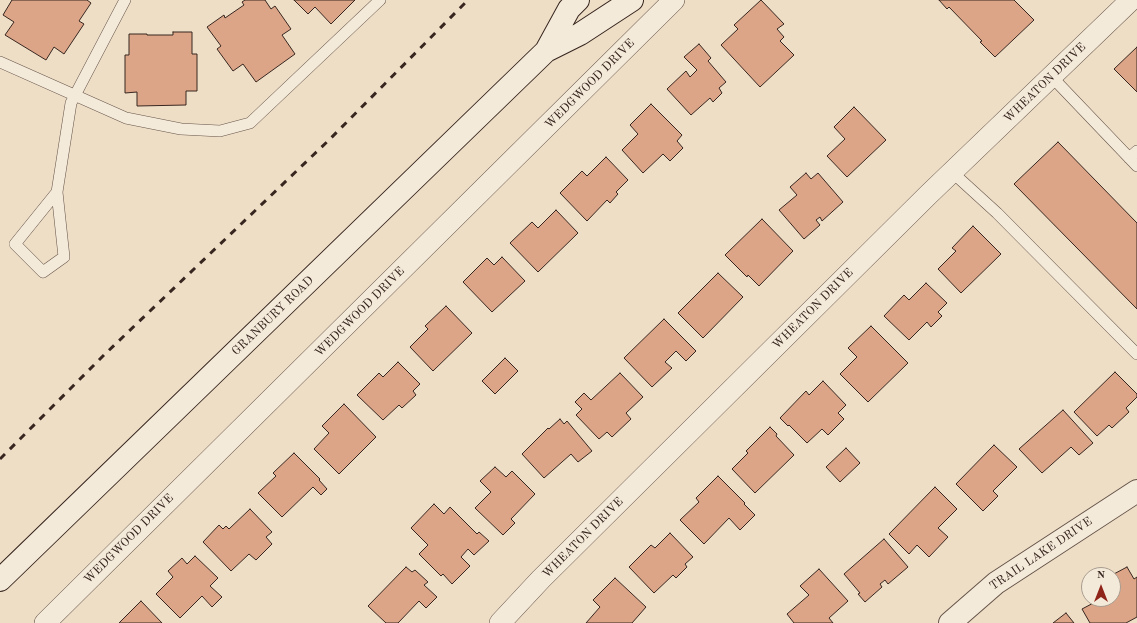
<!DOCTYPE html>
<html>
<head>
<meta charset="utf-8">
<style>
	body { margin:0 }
	#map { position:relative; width:1137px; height:623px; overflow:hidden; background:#eedec6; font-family:"Old Standard TT",serif }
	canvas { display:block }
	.north { position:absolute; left:1081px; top:567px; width:40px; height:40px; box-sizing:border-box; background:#f4eada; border:1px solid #a89c8f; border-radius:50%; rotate:0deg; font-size:11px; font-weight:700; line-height:16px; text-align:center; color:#37261f }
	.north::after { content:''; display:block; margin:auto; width:14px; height:18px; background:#8f2418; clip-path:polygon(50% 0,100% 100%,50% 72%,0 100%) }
</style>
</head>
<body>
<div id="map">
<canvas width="1137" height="623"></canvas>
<div class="north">N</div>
</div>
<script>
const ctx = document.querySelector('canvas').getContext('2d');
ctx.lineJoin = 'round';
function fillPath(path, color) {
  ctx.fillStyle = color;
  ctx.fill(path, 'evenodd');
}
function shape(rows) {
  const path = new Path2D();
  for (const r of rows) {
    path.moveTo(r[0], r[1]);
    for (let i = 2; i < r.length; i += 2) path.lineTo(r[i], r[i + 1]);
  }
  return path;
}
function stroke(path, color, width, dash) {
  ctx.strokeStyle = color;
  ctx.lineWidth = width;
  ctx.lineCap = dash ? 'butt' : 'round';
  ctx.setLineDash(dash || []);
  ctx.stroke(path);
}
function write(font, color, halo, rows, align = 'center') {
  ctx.font = font + ' "Old Standard TT",serif';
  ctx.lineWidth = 3.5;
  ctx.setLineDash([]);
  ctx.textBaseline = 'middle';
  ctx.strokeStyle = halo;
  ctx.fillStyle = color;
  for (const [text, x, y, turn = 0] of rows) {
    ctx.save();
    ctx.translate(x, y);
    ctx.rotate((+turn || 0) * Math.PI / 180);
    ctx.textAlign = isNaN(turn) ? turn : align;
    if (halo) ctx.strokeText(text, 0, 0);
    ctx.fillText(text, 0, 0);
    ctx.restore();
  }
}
const building = shape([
	[12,0,87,0,91,3,79,21,84,24,64,54,54,47,46,60,5,35,14,22,3,15,12,0],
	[245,0,265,0,271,9,275,6,291,29,282,35,295,54,256,82,243,64,233,71,217,49,221,46,207,27,224,15,225,18,244,5,242,2,245,0],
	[294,0,355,0,331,24,315,7,308,14,294,0],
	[761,0,784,24,777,29,784,37,780,41,794,55,760,87,721,45,738,29,734,25,761,0],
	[939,0,1014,0,1034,20,995,57,980,42,982,41,949,7,947,9,939,0],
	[173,32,192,32,192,54,197,54,197,91,186,91,186,105,137,106,137,92,125,93,125,55,129,55,129,34,147,34,147,35,173,35,173,32],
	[699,44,711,58,708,61,726,82,719,88,722,93,713,102,710,98,691,115,667,89,686,71,690,77,697,70,684,57,699,44],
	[1137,47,1137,92,1114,69,1137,47],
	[651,104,682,135,677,141,683,148,670,161,663,154,643,173,622,150,638,134,630,125,651,104],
	[854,107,886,140,847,177,827,156,845,139,834,127,854,107],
	[1058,142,1137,223,1137,309,1014,184,1058,142],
	[606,157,628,180,616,192,618,194,610,203,607,200,587,221,560,193,582,171,587,176,606,157],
	[806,173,811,179,818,173,843,202,822,221,820,217,816,220,820,225,804,239,779,210,797,195,790,187,806,173],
	[556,210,578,233,538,272,510,243,532,222,538,228,556,210],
	[762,219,793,251,759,286,748,275,747,277,725,255,762,219],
	[973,226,1001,254,961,293,938,269,956,251,952,248,973,226],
	[502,257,525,281,492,312,463,282,487,258,494,265,502,257],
	[718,273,743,297,703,338,678,313,718,273],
	[926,283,947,303,938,312,942,316,931,327,927,322,909,340,884,316,904,295,909,300,926,283],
	[446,306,472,333,433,371,410,347,428,329,425,326,446,306],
	[664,319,696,351,686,361,676,351,665,362,672,368,652,387,624,358,664,319],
	[871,326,908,363,868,402,840,374,857,357,848,348,871,326],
	[505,358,518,371,495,394,482,381,505,358],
	[398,362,420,384,413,391,416,395,402,408,399,405,383,420,357,395,379,373,383,377,398,362],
	[1115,372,1137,394,1137,397,1126,408,1129,412,1112,428,1109,425,1097,436,1074,412,1115,372],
	[620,373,643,397,626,413,631,419,612,437,607,432,599,439,576,415,582,409,575,402,584,393,591,400,620,373],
	[823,381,846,405,838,413,844,419,828,435,822,429,807,443,789,425,788,426,780,418,806,391,809,395,823,381],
	[344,404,376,437,339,474,314,449,329,433,322,426,344,404],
	[1063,410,1093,443,1079,455,1071,447,1042,473,1019,449,1063,410],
	[560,419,564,424,567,421,592,451,578,462,571,454,544,478,522,454,548,428,549,429,560,419],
	[770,427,777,434,776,436,794,455,755,493,732,469,748,453,746,451,770,427],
	[994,445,1017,467,993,491,998,496,983,511,956,484,994,445],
	[846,448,860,463,840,482,826,467,846,448],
	[294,453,320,479,319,480,327,489,321,495,313,487,282,517,258,493,276,476,273,473,294,453],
	[495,467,506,477,512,471,535,494,511,519,515,523,503,535,475,508,491,492,480,481,495,467],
	[718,476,745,503,744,504,755,515,740,530,729,518,704,544,680,520,699,502,696,498,718,476],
	[935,487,957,509,938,528,948,537,929,557,917,545,909,554,889,534,935,487],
	[434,504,444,514,450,507,477,534,479,532,489,541,474,555,468,549,461,557,470,566,452,584,443,574,441,576,419,554,428,545,411,528,434,504],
	[250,509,272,532,266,537,272,544,256,560,249,554,231,571,203,542,219,525,223,529,226,526,229,529,250,509],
	[670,533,693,557,685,564,687,567,676,578,673,575,654,593,629,567,651,545,655,548,670,533],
	[884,539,908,567,888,584,885,580,880,584,882,587,865,602,858,594,860,593,844,574,884,539],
	[195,556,218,578,210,586,222,597,212,607,202,596,180,618,156,594,173,577,168,571,182,558,187,564,195,556],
	[406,567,412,572,415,570,428,582,424,585,437,597,426,608,419,601,398,623,386,623,368,606,406,567],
	[1127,567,1134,579,1137,577,1137,617,1126,623,1090,623,1082,609,1101,599,1113,599,1113,575,1112,575,1127,567],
	[819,569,848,601,829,618,833,623,794,623,787,614,809,595,800,586,819,569],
	[615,578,646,607,632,623,586,623,600,607,593,600,615,578],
	[141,601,162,623,119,623,141,601],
	[1066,613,1074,623,1053,623,1066,613]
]);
const service = shape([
	[0,62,126,118,181,129,220,131,250,123,380,0],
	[1051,76,1137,166],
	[1129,158,1137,151],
	[952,172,997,213,1137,354],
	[57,192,64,257,43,272,15,244,57,192,71,103,125,0]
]);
const minor = shape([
	[45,623,674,0],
	[500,623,541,579,928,195,1131,0]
]);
const tertiary = shape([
	[950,623,996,583,1137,491]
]);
const secondary = shape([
	[546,51,580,34,632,0],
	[0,580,546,51,569,9,578,0]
]);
const rail = shape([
	[0,459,104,355,329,140,468,0]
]);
const streetNames = [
	["WHEATON DRIVE",1045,83,-44],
	["WEDGWOOD DRIVE",590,84,-45],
	["WHEATON DRIVE",813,309,-45],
	["WEDGWOOD DRIVE",360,312,-45],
	["GRANBURY ROAD",273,316,-44],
	["WHEATON DRIVE",583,538,-45],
	["WEDGWOOD DRIVE",129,539,-45],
	["TRAIL LAKE DRIVE",1041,554,-34]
];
fillPath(building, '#dda588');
stroke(building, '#37261f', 1);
stroke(service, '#655449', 12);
stroke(minor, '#655449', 22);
stroke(tertiary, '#655449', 24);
stroke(secondary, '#37261f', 24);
stroke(service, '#f4eada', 11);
stroke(minor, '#f4eada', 21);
stroke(tertiary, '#f4eada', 22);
stroke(secondary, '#f4eada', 22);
stroke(rail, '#37261f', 3, [7, 7]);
write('12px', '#37261f', '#f4eada', streetNames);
</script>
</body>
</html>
